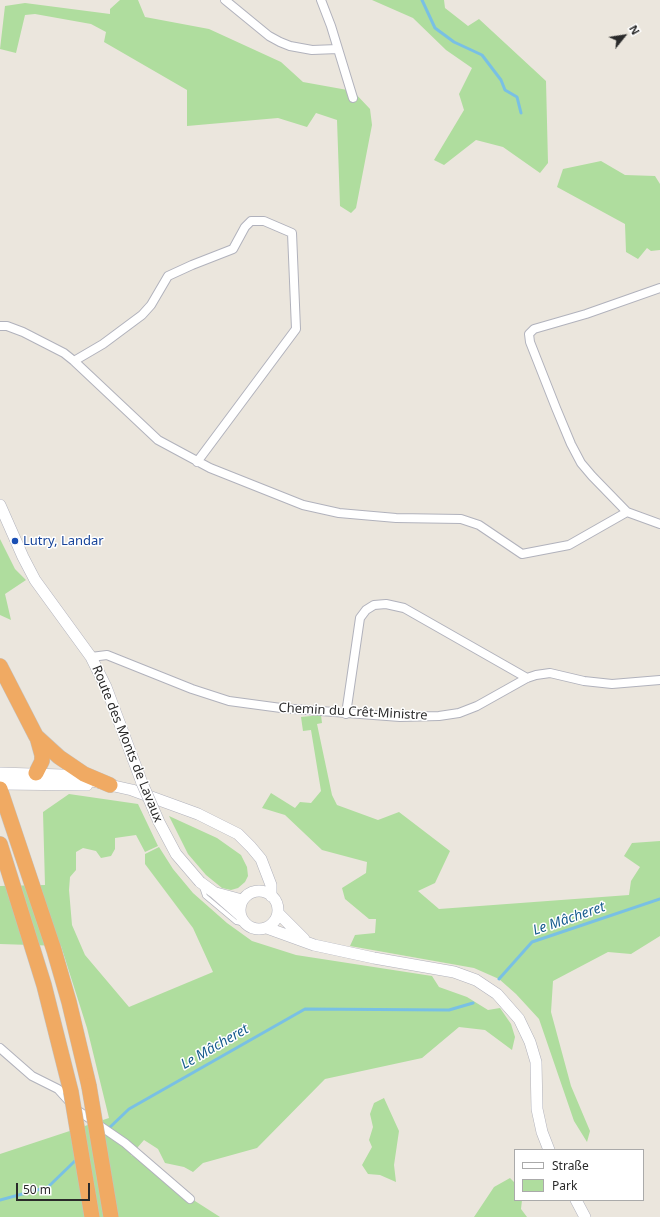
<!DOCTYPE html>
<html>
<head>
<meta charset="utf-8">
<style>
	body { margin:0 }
	#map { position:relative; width:660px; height:1217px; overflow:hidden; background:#ebe6dd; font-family:"Noto Sans",sans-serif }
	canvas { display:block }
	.legend { position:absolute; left:514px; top:1149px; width:130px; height:52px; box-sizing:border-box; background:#fff; border:1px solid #aaa; margin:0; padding:5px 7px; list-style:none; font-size:12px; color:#2a2a2a }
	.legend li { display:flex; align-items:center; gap:8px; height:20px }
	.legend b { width:20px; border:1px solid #aaa }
	.north { position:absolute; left:604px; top:16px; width:40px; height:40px; -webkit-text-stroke:3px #fff; paint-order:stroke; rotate:60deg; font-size:11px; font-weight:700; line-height:16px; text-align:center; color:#2a2a2a }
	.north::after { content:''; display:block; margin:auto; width:14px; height:18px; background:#2a2a2a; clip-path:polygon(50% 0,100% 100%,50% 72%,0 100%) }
	.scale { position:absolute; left:16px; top:1183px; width:74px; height:18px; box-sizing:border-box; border:2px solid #2a2a2a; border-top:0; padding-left:5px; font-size:12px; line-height:14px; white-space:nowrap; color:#2a2a2a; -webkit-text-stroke:3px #fff; paint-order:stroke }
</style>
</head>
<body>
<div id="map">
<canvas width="660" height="1217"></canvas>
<ul class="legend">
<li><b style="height:5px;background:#fff"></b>Straße</li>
<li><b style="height:11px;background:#afdd9e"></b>Park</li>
</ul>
<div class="north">N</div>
<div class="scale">50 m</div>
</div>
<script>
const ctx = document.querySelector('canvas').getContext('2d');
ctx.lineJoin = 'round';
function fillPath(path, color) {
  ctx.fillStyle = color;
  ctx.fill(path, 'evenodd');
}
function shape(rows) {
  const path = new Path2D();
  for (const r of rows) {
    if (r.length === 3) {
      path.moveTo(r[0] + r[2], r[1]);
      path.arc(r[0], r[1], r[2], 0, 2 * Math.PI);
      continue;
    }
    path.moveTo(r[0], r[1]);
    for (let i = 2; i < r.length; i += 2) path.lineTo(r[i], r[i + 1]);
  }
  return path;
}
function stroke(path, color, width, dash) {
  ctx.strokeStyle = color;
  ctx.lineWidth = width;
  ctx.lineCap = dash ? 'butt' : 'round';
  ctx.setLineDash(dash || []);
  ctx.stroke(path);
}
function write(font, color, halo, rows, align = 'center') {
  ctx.font = font + ' "Noto Sans",sans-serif';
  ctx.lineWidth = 3;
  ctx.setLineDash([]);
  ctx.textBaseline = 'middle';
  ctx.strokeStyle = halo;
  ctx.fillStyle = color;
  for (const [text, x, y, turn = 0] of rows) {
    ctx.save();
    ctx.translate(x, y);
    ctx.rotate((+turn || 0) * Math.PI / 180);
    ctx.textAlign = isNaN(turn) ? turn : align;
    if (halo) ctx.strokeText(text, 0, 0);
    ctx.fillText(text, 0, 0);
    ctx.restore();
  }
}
const green = shape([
	[120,0,138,0,145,17,209,29,281,62,303,82,353,91,370,109,372,125,356,208,351,213,340,206,337,120,316,113,307,127,278,118,187,126,187,90,104,42,106,32,91,24,35,14,25,15,16,53,0,49,5,6,25,3,110,14,110,9],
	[372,0,444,0,445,8,468,26,479,19,546,81,548,163,540,173,503,147,476,140,444,165,434,160,464,110,459,94,472,68,446,50,413,18],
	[601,161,625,175,655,176,660,184,660,250,651,251,647,248,638,259,626,252,625,224,557,187,563,169],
	[0,539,15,569,26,580,5,594,11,620,0,615],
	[321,715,322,723,317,724,332,795,337,805,378,820,399,812,450,851,435,883,418,891,439,909,629,895,631,881,640,867,624,856,632,843,660,841,660,936,631,954,608,952,553,981,551,1012,571,1086,590,1131,587,1142,574,1121,539,1019,516,994,499,979,474,968,350,946,355,935,375,933,376,919,369,919,345,899,342,888,366,873,367,862,322,850,285,815,262,808,271,793,295,808,300,802,311,803,321,791,311,730,303,731,301,717],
	[69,794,138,804,158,846,145,852,136,835,115,838,115,849,111,856,101,858,96,851,83,848,76,852,76,870,70,877,69,890,72,925,85,955,129,1007,213,972,193,928,145,864,145,854,159,847,173,869,193,893,227,923,252,941,296,955,432,976,439,987,467,997,488,1010,500,1008,511,1024,515,1037,512,1050,485,1030,459,1027,422,1058,325,1079,257,1148,203,1163,193,1172,184,1167,165,1163,158,1149,144,1140,131,1155,165,1174,195,1201,220,1217,0,1217,0,1154,109,1118,87,1028,61,946,0,944,0,886,45,885,43,812],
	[169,816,217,838,241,855,247,867,248,876,245,882,238,888,231,890,222,888,206,875,188,854],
	[384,1098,399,1131,394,1165,396,1182,380,1175,368,1174,362,1165,372,1147,369,1140,373,1127,370,1114,374,1103],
	[510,1178,515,1183,515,1200,522,1200,521,1209,527,1217,474,1217,494,1187]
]);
const stream = shape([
	[422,0,435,28,454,42,482,55,501,80,505,90,517,97,521,113],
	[499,979,532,942,660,899],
	[107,1130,129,1109,305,1009,449,1010,473,1003],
	[0,1200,48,1187,77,1159]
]);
const lane = shape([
	[202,887,205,896,236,922,246,924]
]);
const street = shape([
	[225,0,269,36,280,42,290,46,312,50,338,49],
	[321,0,331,26,353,98],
	[660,288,586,314,534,329,529,334,530,342,556,408,571,444,581,463,592,476,627,512,660,524],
	[0,326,7,326,23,332,64,353,74,361,158,440,210,468,303,505,339,513,396,518,461,519,479,525,522,554,569,545,627,512],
	[74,361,103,344,142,315,151,305,168,276,192,265,233,249,245,227,251,221,264,221,292,233,296,329,197,462],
	[91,657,107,655,192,689,229,701,281,708,400,717,439,716,459,713,477,706,527,678,536,675,550,673,584,681,612,684,660,680],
	[346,714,360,618,366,610,374,605,386,604,404,608,527,678],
	[0,1048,32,1076,58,1089,77,1110,125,1143,190,1199]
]);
const secondary = shape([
	[0,505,23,557,35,580,91,657,106,687,142,783],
	[0,773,62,775,83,779,132,790,198,814,238,834,251,847,261,859,271,885,271,896],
	[0,784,87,785],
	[200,882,215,893,240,915],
	[259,910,19],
	[216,893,242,900],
	[278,913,304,939],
	[267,928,314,945,374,958,454,972,476,980,497,994,519,1019,530,1042,536,1062,537,1109,542,1132,549,1150],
	[576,1200,585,1217]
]);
const highway = shape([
	[0,666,36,736,59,757,84,774,110,785],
	[36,773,42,761,42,755,37,737],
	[0,789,54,950,69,1002,89,1086],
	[0,844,44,985,71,1092]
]);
const secondaryBridge = shape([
	[142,783,159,822,176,854,200,882]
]);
const highwayBridge = shape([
	[89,1086,111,1217],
	[71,1092,92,1217]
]);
const markers = [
	[15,541,4,"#1a4fb4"]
];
const transitNames = [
	["Lutry, Landar",23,541]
];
const streetNames = [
	["Chemin du Crêt-Ministre",353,712,3],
	["Route des Monts de Lavaux",127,744,68]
];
const waterNames = [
	["Le Mâcheret",569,919,-19],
	["Le Mâcheret",215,1047,-30]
];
fillPath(green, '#afdd9e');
stroke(stream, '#79c0e4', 3);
stroke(lane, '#b1b2bc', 5.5);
stroke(street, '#b1b2bc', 10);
stroke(secondary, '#b1b2bc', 12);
stroke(highway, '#c3c3c3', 16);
stroke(lane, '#fff', 4);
stroke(street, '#fff', 8);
stroke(secondary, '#fff', 11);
stroke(highway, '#f0aa63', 15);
stroke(secondaryBridge, '#b1b2bc', 12, []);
stroke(highwayBridge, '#c3c3c3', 16, []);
stroke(secondaryBridge, '#fff', 11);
stroke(highwayBridge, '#f0aa63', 15);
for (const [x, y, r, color] of markers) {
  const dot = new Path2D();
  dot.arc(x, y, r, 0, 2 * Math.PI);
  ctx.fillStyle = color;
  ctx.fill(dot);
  stroke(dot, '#fff', 1.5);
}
write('13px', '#164399', '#fff', transitNames, 'left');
write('13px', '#2a2a2a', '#fff', streetNames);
write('italic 14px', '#195e8f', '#fff', waterNames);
</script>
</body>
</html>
